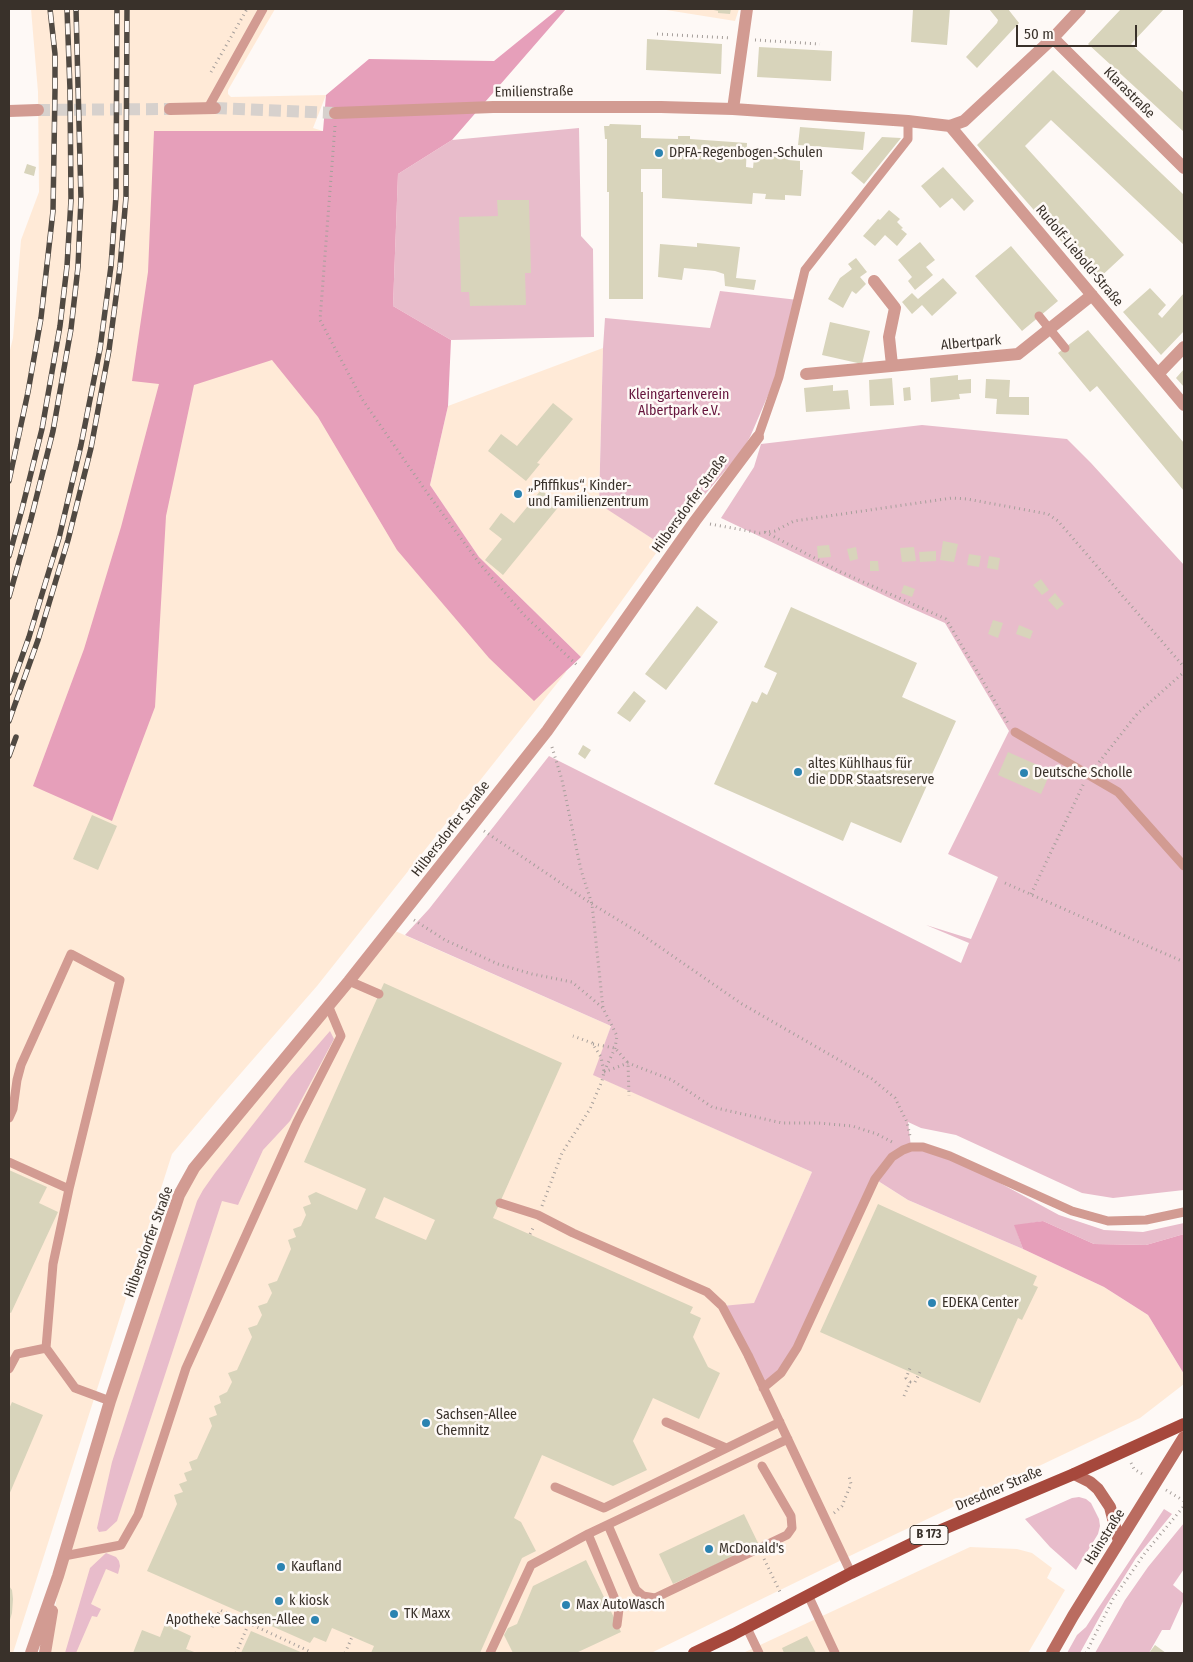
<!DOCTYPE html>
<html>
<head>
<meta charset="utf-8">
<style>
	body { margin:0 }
	#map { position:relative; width:1193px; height:1662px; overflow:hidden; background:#fef9f6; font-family:"Fira Sans Condensed",sans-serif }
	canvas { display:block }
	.frame { position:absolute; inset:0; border:10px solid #39312a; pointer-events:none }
	.scale { position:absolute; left:1016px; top:25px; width:121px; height:22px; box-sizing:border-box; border:2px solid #39312a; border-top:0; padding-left:6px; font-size:15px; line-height:18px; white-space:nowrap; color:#39312a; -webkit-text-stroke:4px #fef9f6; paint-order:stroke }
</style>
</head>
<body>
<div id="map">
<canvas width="1193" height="1662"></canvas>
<div class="frame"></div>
<div class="scale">50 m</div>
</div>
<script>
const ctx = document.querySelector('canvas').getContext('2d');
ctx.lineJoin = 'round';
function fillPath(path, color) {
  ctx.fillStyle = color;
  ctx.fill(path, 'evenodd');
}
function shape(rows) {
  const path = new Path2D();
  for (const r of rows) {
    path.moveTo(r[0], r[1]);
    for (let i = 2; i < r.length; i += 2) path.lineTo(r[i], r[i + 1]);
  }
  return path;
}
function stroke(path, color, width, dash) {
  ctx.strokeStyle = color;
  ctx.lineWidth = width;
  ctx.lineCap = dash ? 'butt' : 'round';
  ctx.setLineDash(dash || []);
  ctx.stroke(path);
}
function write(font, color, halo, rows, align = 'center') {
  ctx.font = font + ' "Fira Sans Condensed",sans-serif';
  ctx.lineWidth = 5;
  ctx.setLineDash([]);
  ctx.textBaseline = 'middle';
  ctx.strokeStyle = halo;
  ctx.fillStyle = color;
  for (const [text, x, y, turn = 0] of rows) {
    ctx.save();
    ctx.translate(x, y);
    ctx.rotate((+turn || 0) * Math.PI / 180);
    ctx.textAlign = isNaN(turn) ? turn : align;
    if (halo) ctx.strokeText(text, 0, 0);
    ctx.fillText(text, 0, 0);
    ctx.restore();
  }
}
const built = shape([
	[31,9,275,9,228,90,228,94,231,97,326,95,313,128,323,131,350,403,566,672,317,986,221,1096,172,1154,13,1653,9,1653,9,354,13,338,21,240,39,192,38,92],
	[660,9,739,9,735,21],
	[603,348,599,503,662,545,581,657,479,557,430,485,448,406],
	[393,930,611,1026,594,1075,812,1172,754,1304,723,1306,748,1355,875,1179,908,1200,1023,1249,1104,1287,1148,1315,1184,1374,1184,1384,1140,1418,858,1552,651,1653,48,1653,60,1577,181,1195,196,1169],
	[970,1547,1017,1549,1032,1553,1052,1568,1047,1578,1065,1590,1028,1653,743,1653]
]);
const green = shape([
	[579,128,581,236,593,249,594,337,451,340,393,306,398,174,452,140],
	[720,291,798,300,772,386,750,437,741,452,662,545,599,504,603,348,605,318,710,328],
	[922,425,1067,439,1091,463,1184,565,1184,1190,1113,1198,1082,1193,956,1135,921,1128,908,1122,911,1147,950,1156,1059,1215,1104,1230,1143,1232,1184,1223,1184,1234,1146,1245,1094,1244,1043,1221,1015,1226,1023,1249,908,1200,875,1179,797,1348,763,1388,722,1306,754,1303,812,1172,593,1075,611,1026,405,935,429,909,549,756,961,963,969,943,926,925,971,939,998,877,948,854,1009,731,945,623,902,604,721,518,754,467,761,444],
	[330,1031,334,1039,290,1121,263,1150,238,1205,222,1201,117,1521,106,1531,99,1532,97,1528,112,1462,197,1201,203,1190,215,1173,290,1077],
	[1079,1497,1086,1499,1091,1503,1099,1519,1100,1526,1098,1534,1076,1570,1050,1547,1025,1519,1072,1498],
	[1164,1509,1172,1514,1136,1558,1104,1609,1080,1653,1067,1653,1077,1635,1086,1627,1095,1613],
	[1184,1523,1184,1569,1173,1585,1184,1594,1184,1599,1170,1630,1162,1630,1149,1653,1095,1653,1125,1600,1148,1567],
	[106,1553,116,1557,119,1561,120,1566,118,1574,106,1569,91,1604,101,1609,97,1617,92,1616,76,1653,65,1653,90,1568]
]);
const forest = shape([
	[558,9,566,9,452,140,398,174,393,306,451,340,448,406,430,485,479,557,581,657,534,701,489,658,397,550,318,417,272,360,194,385,166,516,155,707,112,821,33,786,84,649,121,527,159,384,132,381,148,272,154,131,323,131,326,95,369,59,494,61],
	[1043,1221,1094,1244,1146,1245,1184,1234,1184,1374,1148,1315,1104,1287,1023,1249,1014,1225]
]);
const building = shape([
	[709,9,731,9,730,14,718,13,718,11],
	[913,9,950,9,947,45,911,42],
	[989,9,1008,9,1019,23,977,68,966,57,997,23,998,20],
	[1121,9,1164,9,1131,44,1184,93,1184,132,1088,44],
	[647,39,722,44,721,74,646,70],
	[759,47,832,51,831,81,757,77],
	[1053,70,1184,195,1184,245,1051,120,1025,146,1124,255,1096,281,977,145],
	[610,124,641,125,641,138,678,139,678,136,690,136,690,139,747,143,746,167,753,168,754,158,766,159,766,156,789,158,788,160,800,161,800,170,803,170,801,196,785,195,785,200,765,199,766,194,753,193,752,204,662,198,662,169,641,169,641,192,643,192,643,299,609,299,609,192,607,192,607,139,605,139,604,126,609,126],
	[800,127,865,132,863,150,798,145],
	[882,137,901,138,864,184,851,173],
	[27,164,36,167,34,176,24,173],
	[943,167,974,201,964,211,952,198,940,208,921,186],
	[497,200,529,200,531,273,525,273,526,305,470,306,469,292,461,292,459,217,498,216],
	[889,210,900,219,897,222,903,228,901,229,907,234,897,246,885,235,875,246,863,236,878,219,880,220],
	[920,242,935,260,926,267,933,275,915,290,908,281,912,277,898,260],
	[697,243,740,247,736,278,756,280,754,290,725,286,724,274,715,271,684,268,682,280,658,277,660,244,697,247],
	[1011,246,1058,301,1022,331,975,276],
	[856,258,867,272,860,277,866,284,856,294,852,291,843,308,828,299,840,278,852,269,848,264],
	[943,278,957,293,932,316,922,305,912,314,902,302,912,293,918,299],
	[1150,288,1166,305,1158,314,1162,318,1184,293,1184,331,1161,355,1123,312],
	[830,322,870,331,862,364,822,355],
	[1088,330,1184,443,1184,491,1097,386,1090,392,1058,353],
	[1184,369,1184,387,1176,378],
	[958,375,958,380,971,379,971,393,959,394,960,399,931,402,930,378],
	[892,378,894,405,870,406,869,380],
	[986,379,1010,380,1009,397,1029,397,1029,415,996,414,997,399,985,398],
	[833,385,833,391,848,390,850,409,806,412,804,388],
	[910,387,911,400,904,401,903,388],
	[553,403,573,419,537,463,540,464,526,481,488,451,501,434,517,446],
	[541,490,560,505,503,575,485,560,502,539,489,529,501,513,514,523],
	[943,541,958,544,954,562,940,560],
	[829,545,831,557,818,558,817,546],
	[856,547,858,559,850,561,847,549],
	[914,547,916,561,902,562,900,548],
	[936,551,936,561,920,562,919,552],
	[969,554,981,556,979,567,967,565],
	[989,556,1000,558,998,570,987,568],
	[870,561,878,561,879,571,870,571],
	[1041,579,1049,590,1042,595,1033,585],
	[904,585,915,589,912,597,901,593],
	[1055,593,1064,604,1057,610,1048,600],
	[697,606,718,622,666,690,645,674],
	[791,607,917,663,902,697,956,721,901,843,851,822,843,841,714,784,752,701,757,703,762,692,767,695,777,673,764,667],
	[993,620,1003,623,998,638,988,634],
	[1019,625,1033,631,1030,639,1016,634],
	[634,691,646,701,630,722,617,713],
	[583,745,591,750,585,759,578,754],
	[1008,752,1051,771,1041,794,998,775],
	[92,815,117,826,98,870,73,859],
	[384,983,562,1063,493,1218,693,1307,690,1313,701,1318,693,1337,708,1367,720,1373,699,1419,653,1398,633,1441,647,1470,613,1486,542,1455,514,1518,521,1522,536,1551,522,1558,480,1653,371,1653,374,1646,332,1628,326,1642,314,1637,310,1643,147,1571,177,1504,174,1495,183,1492,179,1484,187,1481,184,1473,192,1470,189,1462,197,1459,212,1426,209,1418,217,1415,214,1406,221,1403,219,1396,227,1392,232,1382,228,1373,237,1370,252,1337,248,1328,257,1325,262,1315,258,1306,267,1303,272,1293,268,1284,277,1281,291,1249,288,1240,296,1237,293,1229,301,1226,306,1215,303,1207,311,1204,308,1196,316,1192,357,1210,366,1189,304,1162],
	[384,1197,435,1220,426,1240,375,1218],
	[9,1170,47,1187,39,1203,58,1212,11,1313,9,1312],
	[878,1204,1037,1276,1033,1285,1038,1287,1022,1320,1018,1318,980,1403,820,1332],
	[12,1402,43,1415,9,1495,9,1409],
	[744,1514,759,1545,673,1584,659,1554],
	[586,1560,621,1632,576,1653,513,1653,504,1635,508,1628,517,1624,533,1586],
	[9,1586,12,1590,13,1599,12,1613,9,1623],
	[165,1624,191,1636,186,1649,197,1653,133,1653,142,1630,160,1637],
	[251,1631,303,1653,241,1653],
	[807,1636,816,1653,784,1653,782,1648],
	[1155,1645,1166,1653,1149,1653]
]);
const streetTunnel = shape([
	[215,108,335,113],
	[38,110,170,109]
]);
const path = shape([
	[657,34,731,38],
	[755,40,820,44],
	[211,72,247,9],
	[335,126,320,320,362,399,428,494,480,564,524,615,578,666],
	[710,524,760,533,775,531,794,521,952,498,967,499,1048,514,1058,521,1184,667],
	[765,532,841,572,946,619,1009,725],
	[552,747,562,780,581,870,592,904,603,1008,617,1036,615,1048,604,1072],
	[1096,766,1137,714,1184,672],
	[484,831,592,904,638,932,742,1004,872,1079,895,1098,907,1122,910,1136],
	[1005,883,1184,962],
	[1031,894,1084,783],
	[414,920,445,940,498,964,532,974,572,982,603,1008],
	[593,1044,615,1048,628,1063,629,1096],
	[604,1072,628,1063,672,1080,712,1107,782,1123,818,1123,852,1126,877,1134,892,1142],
	[542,1206,562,1153,590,1109,602,1081,604,1072,601,1057,592,1043,573,1036],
	[530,1234,534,1226],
	[910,1382,915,1382,921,1370],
	[904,1396,910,1382,906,1378,911,1366],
	[1131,1463,1134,1469,1144,1475],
	[1166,1490,1184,1501],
	[834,1513,842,1506,851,1484,849,1476],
	[764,1559,781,1594],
	[212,1627,220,1610,311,1652],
	[236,1653,249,1623],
	[345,1653,352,1637],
	[1086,1653,1113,1599,1145,1553,1184,1506]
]);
const lane = shape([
	[208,108,263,9],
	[1039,316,1065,348],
	[758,437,779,377,805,270,908,139,908,121],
	[1015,732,1118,792,1184,866],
	[349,981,379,994],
	[9,1118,13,1109,17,1080,21,1065,71,954,120,980,69,1189,53,1264,46,1348,75,1388,110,1401],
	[9,1162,69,1189],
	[500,1203,538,1215,573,1233,707,1292,722,1306,748,1355,851,1573],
	[9,1369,17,1354,46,1348],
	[763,1388,781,1373,797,1348,875,1179,892,1157,903,1150,911,1147,923,1147,950,1156,1072,1211,1108,1221,1146,1220,1184,1212],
	[666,1422,726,1448],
	[555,1487,604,1508,780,1422],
	[608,1525,636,1590,643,1596,655,1598,787,1535,792,1528,791,1516,762,1466],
	[588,1534,619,1609,617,1625],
	[64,1556,121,1545,138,1515,186,1368,297,1122,341,1036,328,1005],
	[808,1595,835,1653],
	[747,1628,759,1653],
	[490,1653,531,1565,588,1534,788,1439]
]);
const street = shape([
	[1053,38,1184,168],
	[170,109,215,108],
	[733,109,747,9],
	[9,111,38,110],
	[335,113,493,107,661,107,733,109,908,121,950,126,964,121,1053,38,1080,9],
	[950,126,1184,405],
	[874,281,895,308,889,337,892,365],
	[806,374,1018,354,1092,295],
	[1158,374,1184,347],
	[31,1653,58,1576,110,1401,179,1195,194,1168,349,981,547,731,695,521,758,437],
	[45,1653,52,1611]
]);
const secondary = shape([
	[1074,1474,1090,1482,1098,1489,1110,1507,1119,1542],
	[1052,1653,1073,1616,1184,1437]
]);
const primary = shape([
	[694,1653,734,1634,851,1573,934,1533,1074,1474,1184,1424]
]);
const rail = shape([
	[9,481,28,392,41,318,53,211,55,90,55,54,50,9],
	[9,556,22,509,42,429,60,326,67,266,71,200,70,90,67,9],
	[9,597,31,519,53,431,71,329,78,267,81,199,76,9],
	[9,693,29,637,59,538,81,445,100,349,111,266,116,196,117,9],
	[9,721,38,640,68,540,91,448,109,350,120,267,126,197,127,9],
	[9,756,16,737]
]);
const markers = [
	[659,153,5,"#2b83b1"],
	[518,494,5,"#2b83b1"],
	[798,772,5,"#2b83b1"],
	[1024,773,5,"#2b83b1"],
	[932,1303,5,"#2b83b1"],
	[426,1423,5,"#2b83b1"],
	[709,1549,5,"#2b83b1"],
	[281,1567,5,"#2b83b1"],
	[279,1601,5,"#2b83b1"],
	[566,1605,5,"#2b83b1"],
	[394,1614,5,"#2b83b1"],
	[315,1620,5,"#2b83b1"]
];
const shields = [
	[929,1535,38]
];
const shieldNames = [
	["B 173",929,1535]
];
const streetNames = [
	["Emilienstraße",534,92,-1],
	["Klarastraße",1129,93,45],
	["Rudolf-Liebold-Straße",1079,256,50],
	["Albertpark",971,343,-5],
	["Hilbersdorfer Straße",690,504,-54],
	["Hilbersdorfer Straße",451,829,-52],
	["Hilbersdorfer Straße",149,1242,-70],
	["Dresdner Straße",999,1489,-23],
	["Hainstraße",1105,1537,-58]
];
const poiNames = [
	["DPFA-Regenbogen-Schulen",669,153],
	["„Pfiffikus“, Kinder-",528,486],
	["und Familienzentrum",528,502],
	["altes Kühlhaus für",808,764],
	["die DDR Staatsreserve",808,780],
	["Deutsche Scholle",1034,773],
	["EDEKA Center",942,1303],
	["Sachsen-Allee",436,1415],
	["Chemnitz",436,1431],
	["McDonald's",719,1549],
	["Kaufland",291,1567],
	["k kiosk",289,1601],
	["Max AutoWasch",576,1605],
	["TK Maxx",404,1614],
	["Apotheke Sachsen-Allee",305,1620,"right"]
];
const parkNames = [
	["Kleingartenverein",679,395],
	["Albertpark e.V.",679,411]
];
fillPath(built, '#ffead7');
fillPath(green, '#e8bccb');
fillPath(forest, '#e69fba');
fillPath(building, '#d8d4bb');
stroke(streetTunnel, '#d7d1cd', 12, [12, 6]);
stroke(path, '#a69f9b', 3, [1, 4]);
stroke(lane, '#d29b92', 9);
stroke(street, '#d29b92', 12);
stroke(secondary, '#ba6c60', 12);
stroke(primary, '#a6483c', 12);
stroke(rail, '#504942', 5.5);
stroke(rail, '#fef9f6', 4, [11]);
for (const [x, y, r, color] of markers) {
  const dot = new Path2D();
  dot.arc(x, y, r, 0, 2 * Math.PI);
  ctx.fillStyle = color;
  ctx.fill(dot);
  stroke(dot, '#fef9f6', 2);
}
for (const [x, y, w] of shields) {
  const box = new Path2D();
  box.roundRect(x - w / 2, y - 9.5, w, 19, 4);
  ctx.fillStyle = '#fef9f6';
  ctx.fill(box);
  stroke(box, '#39312a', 1);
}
write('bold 12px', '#39312a', null, shieldNames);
write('14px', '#39312a', '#fef9f6', streetNames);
write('14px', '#39312a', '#fef9f6', poiNames, 'left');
write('14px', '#65143c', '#fef9f6', parkNames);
</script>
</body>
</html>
